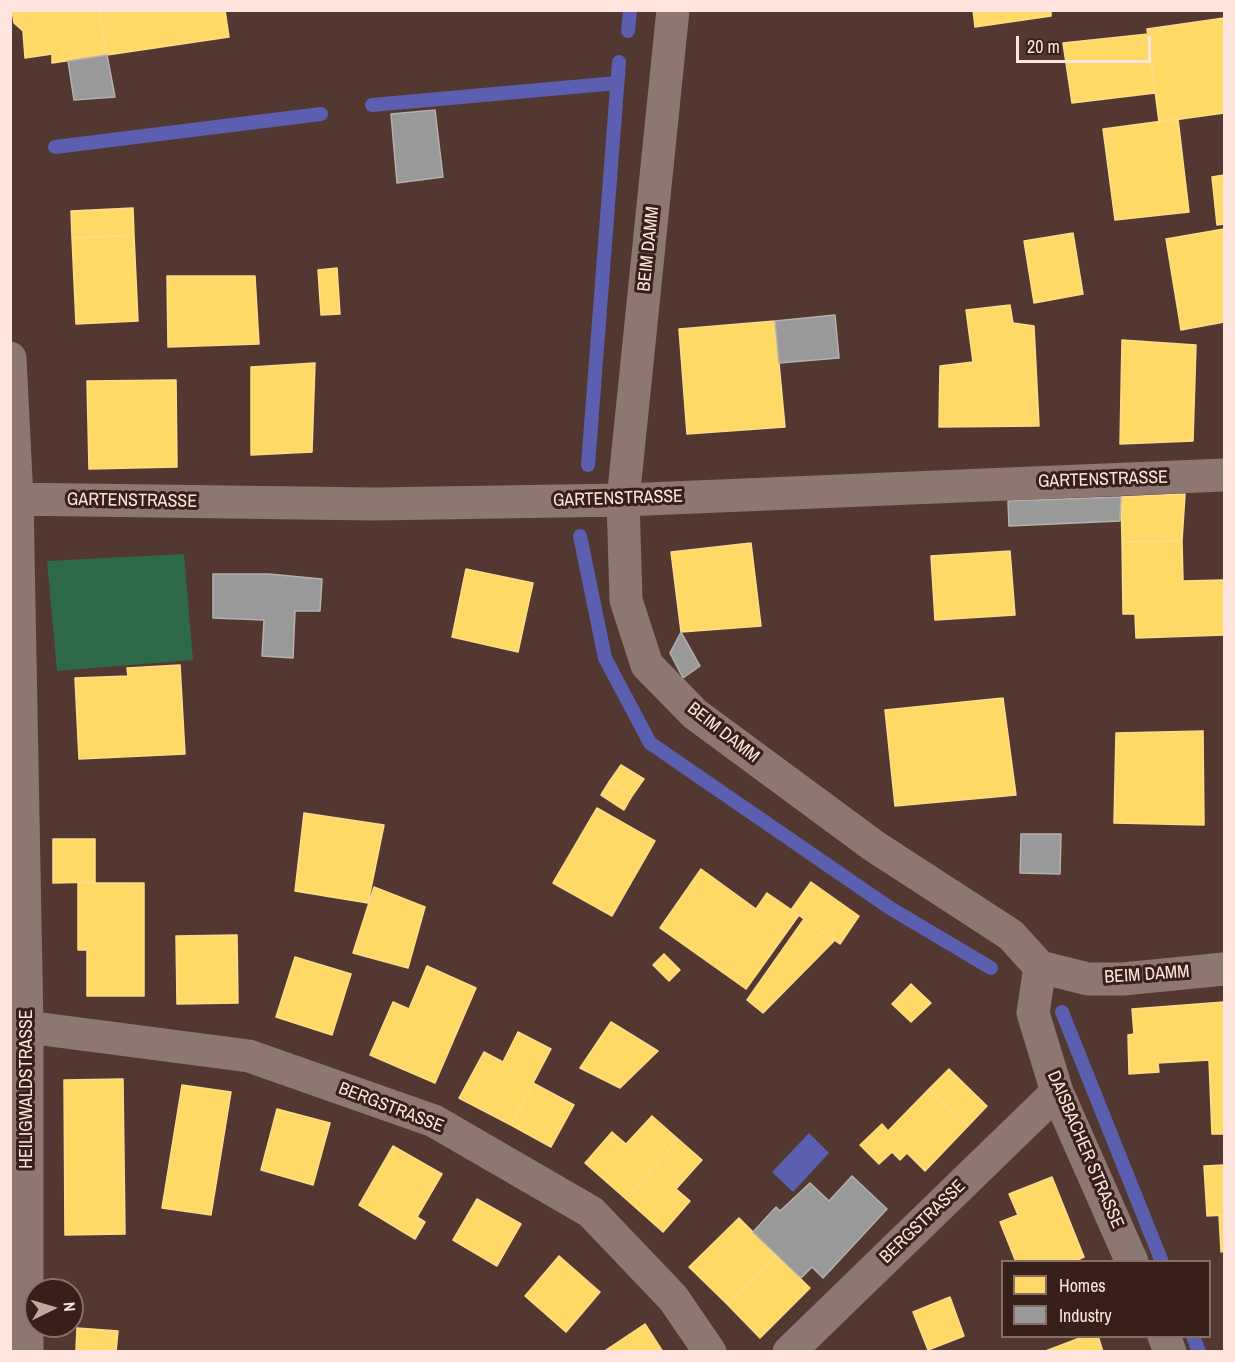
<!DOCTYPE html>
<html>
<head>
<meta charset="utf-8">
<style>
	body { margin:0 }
	#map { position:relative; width:1235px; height:1362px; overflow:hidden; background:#523830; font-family:"Archivo Narrow",sans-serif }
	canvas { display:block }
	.frame { position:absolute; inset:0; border:12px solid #fee4dc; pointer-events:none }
	.legend { position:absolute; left:1001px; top:1260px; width:210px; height:78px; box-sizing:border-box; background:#372019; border:2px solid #876e67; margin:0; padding:8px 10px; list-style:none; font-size:18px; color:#fee4dc }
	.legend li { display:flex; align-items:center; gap:12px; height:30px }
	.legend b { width:30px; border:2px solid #876e67 }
	.north { position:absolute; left:24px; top:1278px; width:60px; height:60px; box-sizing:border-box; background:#372019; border:2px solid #876e67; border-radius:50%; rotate:85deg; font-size:16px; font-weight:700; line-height:24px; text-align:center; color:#fee4dc }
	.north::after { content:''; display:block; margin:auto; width:21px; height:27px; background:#c2a8a0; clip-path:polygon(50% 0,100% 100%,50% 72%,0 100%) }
	.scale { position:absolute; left:1016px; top:36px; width:135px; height:27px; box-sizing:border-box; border:3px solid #fee4dc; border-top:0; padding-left:8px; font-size:18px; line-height:21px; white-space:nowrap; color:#fee4dc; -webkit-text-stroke:4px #372019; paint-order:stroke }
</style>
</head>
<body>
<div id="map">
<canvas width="1235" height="1362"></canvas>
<div class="frame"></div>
<ul class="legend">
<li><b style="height:16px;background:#ffd966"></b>Homes</li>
<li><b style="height:16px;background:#999"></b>Industry</li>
</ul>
<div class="north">N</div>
<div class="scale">20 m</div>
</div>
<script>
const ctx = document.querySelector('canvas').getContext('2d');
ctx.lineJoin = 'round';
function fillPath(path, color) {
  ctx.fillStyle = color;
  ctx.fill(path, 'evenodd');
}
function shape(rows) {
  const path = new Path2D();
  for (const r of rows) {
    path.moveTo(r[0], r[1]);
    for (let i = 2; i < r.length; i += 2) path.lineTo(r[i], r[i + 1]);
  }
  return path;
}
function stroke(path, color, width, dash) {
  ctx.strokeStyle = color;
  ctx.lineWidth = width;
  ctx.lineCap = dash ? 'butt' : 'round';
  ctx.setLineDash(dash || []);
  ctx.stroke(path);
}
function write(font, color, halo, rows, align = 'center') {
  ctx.font = font + ' "Archivo Narrow",sans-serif';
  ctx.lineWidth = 6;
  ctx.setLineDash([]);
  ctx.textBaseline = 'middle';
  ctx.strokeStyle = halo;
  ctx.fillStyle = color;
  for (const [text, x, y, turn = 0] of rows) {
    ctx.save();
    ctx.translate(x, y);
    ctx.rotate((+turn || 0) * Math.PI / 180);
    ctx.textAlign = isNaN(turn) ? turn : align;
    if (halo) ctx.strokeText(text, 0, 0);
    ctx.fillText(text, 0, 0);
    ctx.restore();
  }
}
const green = shape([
	[184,554,193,660,57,671,47,561]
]);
const water = shape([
	[809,1133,829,1153,793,1192,772,1172]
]);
const homes = shape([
	[99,10,225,10,229,37,107,55,99,10],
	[99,10,107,55,52,63,52,54,25,58,23,31,14,23,12,10,99,10],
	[973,10,1051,10,1051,16,975,27,973,10],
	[1224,18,1224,113,1159,122,1147,29,1224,18],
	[1148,34,1155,93,1072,103,1063,43,1148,34],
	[1178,119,1189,212,1115,220,1103,129,1178,119],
	[1224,175,1224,224,1217,225,1212,177,1224,175],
	[133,208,134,235,72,238,71,211,133,208],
	[1224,229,1224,322,1181,330,1166,239,1224,229],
	[1073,233,1083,294,1034,303,1024,241,1073,233],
	[134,235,138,321,76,324,72,238,134,235],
	[337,268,340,314,321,315,318,270,337,268],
	[167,276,255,276,259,344,168,347,167,276],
	[1010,305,1013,323,1034,326,1039,426,939,427,940,366,973,362,966,310,1010,305],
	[775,321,785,427,687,434,679,329,775,321],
	[1122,340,1196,345,1193,441,1120,444,1122,340],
	[315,363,312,452,251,455,251,367,315,363],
	[176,380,177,467,89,469,87,381,176,380],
	[1185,494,1182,541,1122,542,1121,497,1185,494],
	[1182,541,1183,581,1224,580,1224,635,1136,638,1135,614,1123,614,1122,542,1182,541],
	[751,543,761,626,681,632,671,552,751,543],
	[1010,551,1015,615,935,620,931,556,1010,551],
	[466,569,533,583,518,652,452,637,466,569],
	[180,665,185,754,79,759,75,678,128,676,127,668,180,665],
	[1003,698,1016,795,895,806,885,710,1003,698],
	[1203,731,1204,825,1114,823,1116,733,1203,731],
	[621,765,644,779,632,796,609,782,621,765],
	[609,782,632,796,624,810,601,795,609,782],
	[597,808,655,841,612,916,553,883,597,808],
	[304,813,384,825,368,903,295,891,304,813],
	[53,839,95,839,95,882,53,883,53,839],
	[701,869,756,909,767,893,799,915,746,989,660,928,701,869],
	[811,882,859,916,840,944,791,910,811,882],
	[78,883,144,883,144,996,87,996,87,950,78,950,78,883],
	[374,887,425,907,408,968,353,953,374,887],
	[804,919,835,940,763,1013,747,1000,804,919],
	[237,935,238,1003,177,1004,176,936,237,935],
	[664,954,680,970,669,981,653,965,664,954],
	[295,957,351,974,332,1035,276,1017,295,957],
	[427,966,476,988,435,1083,370,1055,393,1002,409,1009,427,966],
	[911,984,931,1003,911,1022,892,1004,911,984],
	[1224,1002,1224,1134,1212,1134,1209,1060,1158,1063,1159,1072,1129,1074,1128,1035,1134,1034,1132,1009,1224,1002],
	[611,1022,658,1051,620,1088,580,1068,611,1022],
	[518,1032,551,1049,511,1125,459,1098,484,1052,503,1062,518,1032],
	[949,1069,987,1106,968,1126,929,1089,949,1069],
	[123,1079,125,1234,65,1235,64,1080,123,1079],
	[533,1083,574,1105,551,1147,511,1125,533,1083],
	[182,1085,231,1092,211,1215,162,1208,182,1085],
	[929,1089,968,1126,925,1171,907,1153,900,1160,892,1152,879,1164,860,1145,882,1124,888,1131,929,1089],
	[277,1109,330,1123,313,1185,261,1170,277,1109],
	[652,1116,678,1139,626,1199,585,1163,612,1132,626,1144,652,1116],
	[678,1139,702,1160,676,1189,690,1201,663,1232,626,1199,678,1139],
	[393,1146,442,1174,417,1217,425,1222,415,1239,359,1205,393,1146],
	[1224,1165,1224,1215,1207,1216,1204,1166,1224,1165],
	[1052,1177,1084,1257,1073,1262,1016,1262,1000,1222,1018,1215,1009,1194,1052,1177],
	[477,1199,521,1224,497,1266,453,1240,477,1199],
	[1219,1215,1224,1215,1224,1251,1221,1252,1219,1215],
	[739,1218,776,1255,727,1304,689,1267,739,1218],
	[776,1255,810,1288,760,1338,727,1304,776,1255],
	[559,1256,600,1292,566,1332,525,1296,559,1256],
	[950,1297,964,1336,928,1350,913,1312,950,1297],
	[645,1324,663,1352,603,1352,645,1324],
	[77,1328,118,1331,116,1352,76,1350,77,1328],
	[1085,1336,1098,1336,1103,1352,1043,1352,1085,1336]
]);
const industry = shape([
	[107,55,115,97,74,100,68,61,107,55],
	[435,110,443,177,397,183,391,114,435,110],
	[835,315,839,358,779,363,775,321,835,315],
	[1121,497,1120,521,1009,526,1008,501,1121,497],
	[213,574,269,574,322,579,320,611,295,611,293,658,262,656,264,620,213,618,213,574],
	[681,632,700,666,683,678,670,653,681,632],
	[1021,834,1061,834,1060,874,1020,873,1021,834],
	[852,1176,887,1209,823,1278,812,1267,801,1278,753,1232,776,1207,780,1211,810,1183,829,1201,852,1176]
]);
const stream = shape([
	[628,31,630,10],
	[372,105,617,83],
	[55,147,321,114],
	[588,465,619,62],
	[580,536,605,658,650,743,890,908,991,968],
	[1062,1012,1162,1262],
	[1193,1336,1199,1352]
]);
const street = shape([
	[673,10,623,500,626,600,647,665,695,714,874,846,1011,935,1040,967,1088,979,1123,979,1224,969],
	[10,358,17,499,27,1027,27,1352],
	[10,499,374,504,623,500,1224,475],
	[1040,967,1033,1013,1057,1092,1132,1262],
	[27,1027,249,1056,434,1121,591,1212,673,1298,710,1352],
	[1164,1336,1170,1352],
	[789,1352,1057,1092]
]);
const streetNames = [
	["BEIM DAMM",649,249,-84],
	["GARTENSTRASSE",1103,480,-2],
	["GARTENSTRASSE",618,499,-2],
	["GARTENSTRASSE",132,501,1],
	["BEIM DAMM",723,733,38],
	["BEIM DAMM",1147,975,-4],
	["HEILIGWALDSTRASSE",27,1089,-90],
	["BERGSTRASSE",391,1108,21],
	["DAISBACHER STRASSE",1085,1150,67],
	["BERGSTRASSE",923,1222,-44]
];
fillPath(green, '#2e6949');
fillPath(water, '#5c5eb0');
fillPath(homes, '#ffd966');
stroke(homes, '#ffdc89', 1.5);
fillPath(industry, '#999');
stroke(industry, '#b7b0ad', 1.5);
stroke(stream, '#5c5eb0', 14);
stroke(street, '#8d7771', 33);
write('18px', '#fee4dc', '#372019', streetNames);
</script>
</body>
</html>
